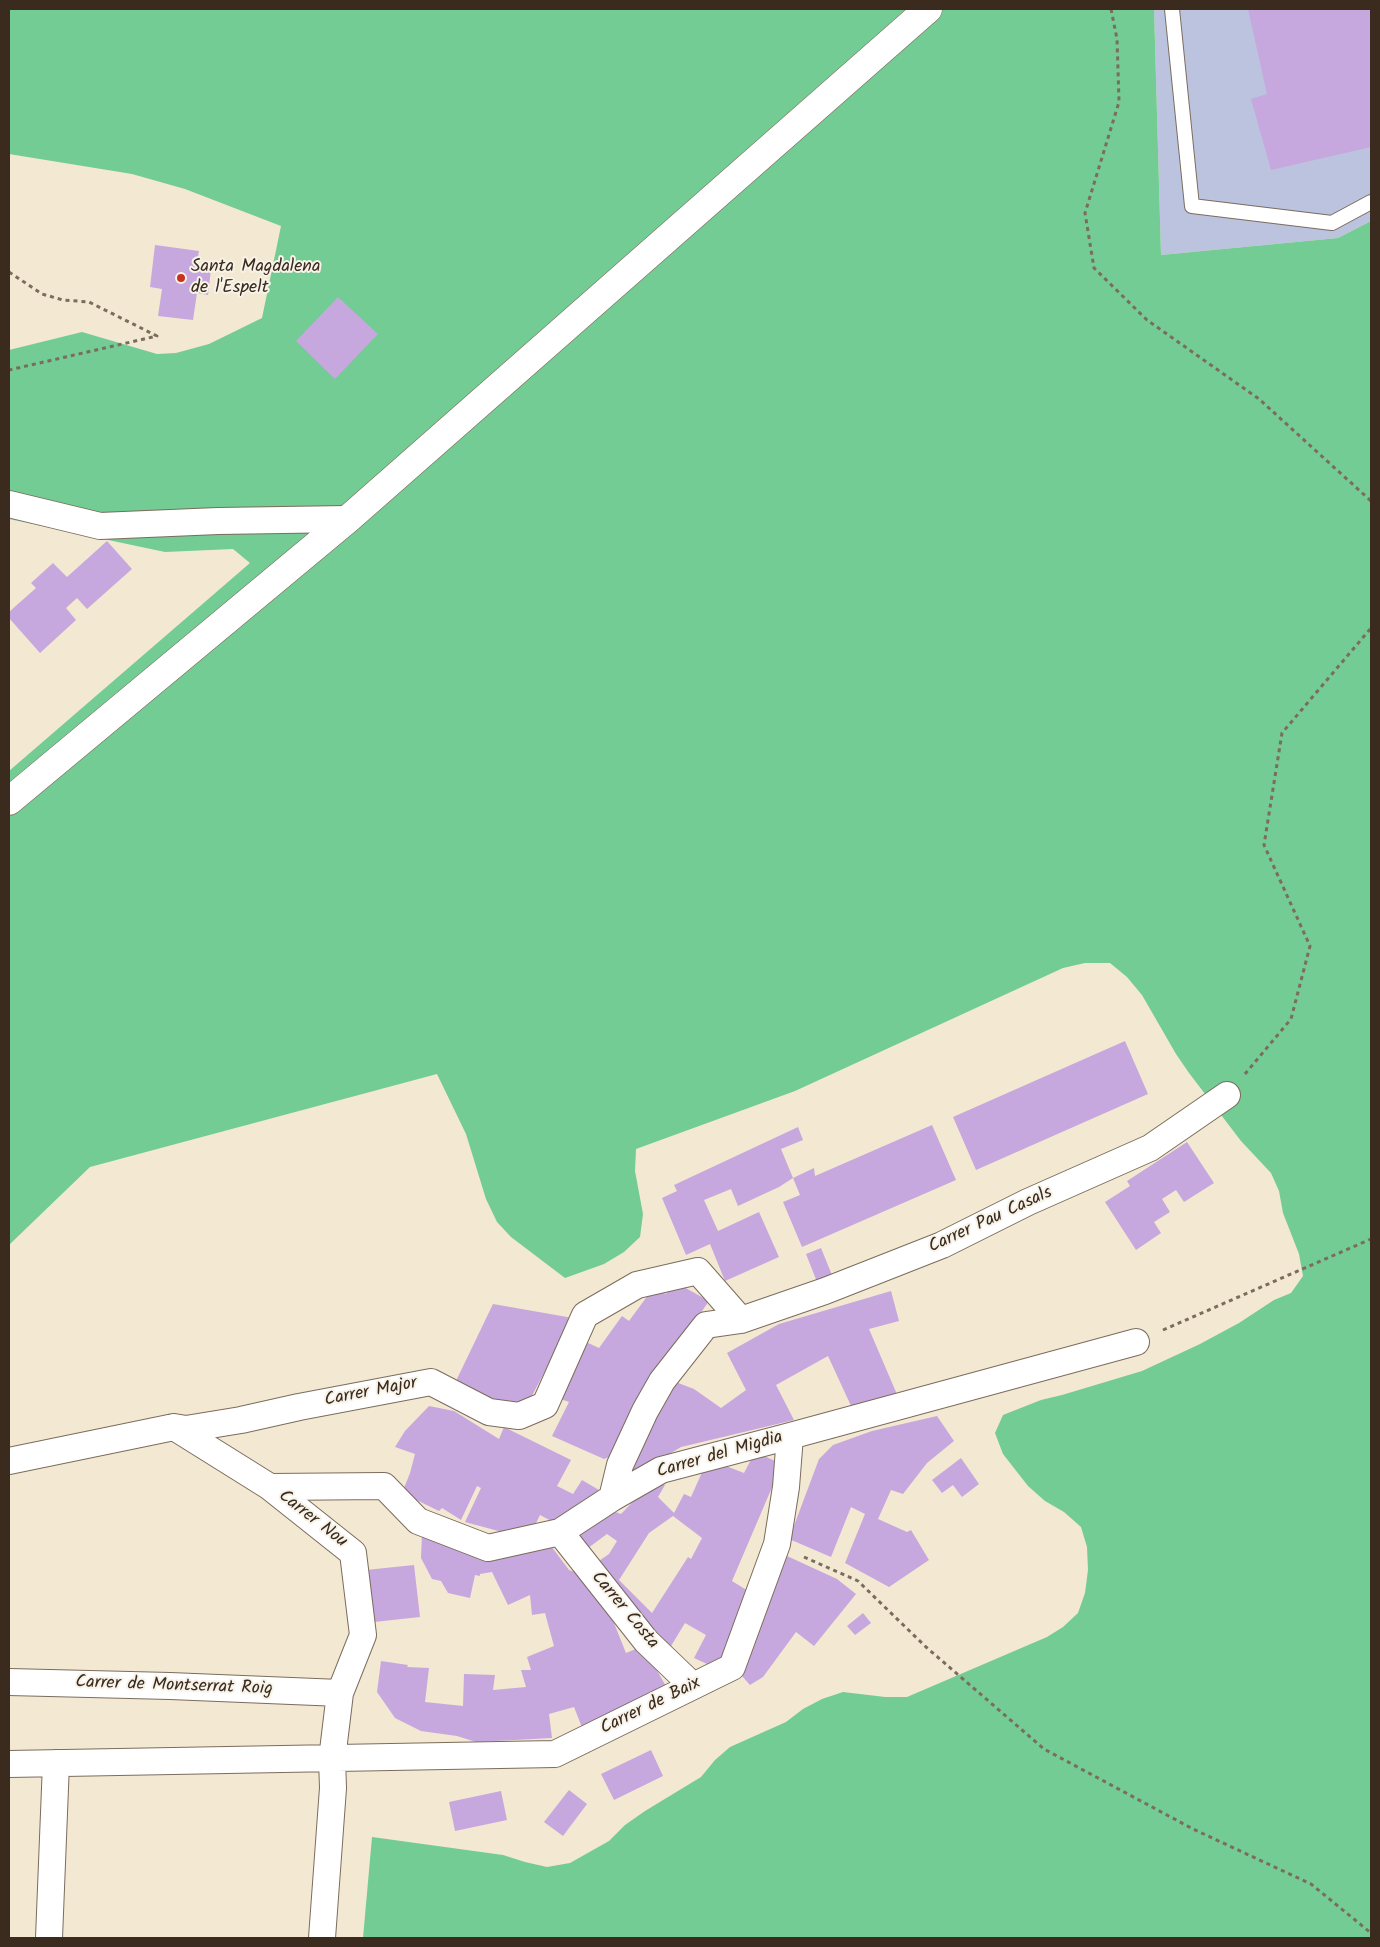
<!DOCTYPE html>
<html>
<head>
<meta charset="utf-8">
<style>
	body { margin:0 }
	#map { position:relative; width:1380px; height:1947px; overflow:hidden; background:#f3e8d2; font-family:Kalam,sans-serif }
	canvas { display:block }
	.frame { position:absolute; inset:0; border:10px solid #3b2a1e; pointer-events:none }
</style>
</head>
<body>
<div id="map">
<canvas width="1380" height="1947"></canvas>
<div class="frame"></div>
</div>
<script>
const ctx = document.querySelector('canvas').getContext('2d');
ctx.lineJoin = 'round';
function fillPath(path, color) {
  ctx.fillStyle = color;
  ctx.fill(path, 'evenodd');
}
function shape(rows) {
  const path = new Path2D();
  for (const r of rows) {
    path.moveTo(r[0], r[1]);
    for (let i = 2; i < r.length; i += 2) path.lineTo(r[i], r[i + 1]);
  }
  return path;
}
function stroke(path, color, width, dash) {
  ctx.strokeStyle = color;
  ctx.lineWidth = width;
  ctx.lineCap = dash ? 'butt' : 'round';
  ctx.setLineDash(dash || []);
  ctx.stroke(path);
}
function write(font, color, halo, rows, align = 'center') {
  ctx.font = font + ' Kalam,sans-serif';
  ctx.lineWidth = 4;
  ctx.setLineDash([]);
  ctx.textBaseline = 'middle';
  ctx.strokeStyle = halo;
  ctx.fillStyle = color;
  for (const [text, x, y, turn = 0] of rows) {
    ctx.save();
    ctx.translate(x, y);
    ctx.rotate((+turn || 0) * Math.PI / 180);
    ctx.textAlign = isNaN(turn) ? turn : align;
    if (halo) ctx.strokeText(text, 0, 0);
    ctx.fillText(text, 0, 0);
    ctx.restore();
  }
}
const industrial = shape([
	[1154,9,1371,9,1371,221,1338,238,1161,255]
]);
const green = shape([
	[9,9,1154,9,1161,255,1338,238,1371,221,1371,1938,363,1938,372,1837,503,1855,525,1862,547,1867,570,1863,609,1841,625,1825,645,1811,701,1777,715,1760,730,1747,786,1722,803,1709,822,1699,843,1692,885,1697,907,1697,1047,1637,1063,1627,1078,1613,1085,1593,1088,1570,1087,1547,1081,1527,1064,1512,1045,1501,1028,1486,1003,1454,995,1433,1003,1415,1041,1400,1062,1395,1142,1371,1200,1344,1239,1323,1274,1300,1291,1293,1303,1276,1299,1254,1283,1213,1279,1191,1271,1173,1241,1141,1189,1073,1176,1054,1142,995,1127,977,1110,963,1085,963,1063,968,795,1091,636,1149,635,1171,643,1214,640,1237,624,1252,604,1264,565,1278,511,1237,497,1222,486,1199,466,1134,437,1074,90,1167,9,1245,9,771,250,563,233,549,165,552,9,519,9,350,82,332,157,354,176,353,209,344,262,318,281,226,185,189,132,174,9,154]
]);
const building = shape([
	[1248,9,1371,9,1371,147,1271,170,1251,99,1267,94],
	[155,245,199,251,196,267,211,269,208,295,197,293,193,320,158,316,162,289,150,287],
	[338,297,378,334,335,379,296,341],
	[107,541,132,569,87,609,77,598,66,608,76,620,40,653,9,618,9,612,36,588,31,583,53,563,67,577],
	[1125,1041,1148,1094,976,1170,953,1117],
	[932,1125,956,1180,802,1247,783,1202,800,1195,793,1178,779,1187,738,1206,731,1189,704,1200,718,1231,759,1212,779,1257,725,1281,710,1244,686,1255,662,1198,677,1191,674,1185,798,1127,803,1140,781,1149,793,1178,814,1168,815,1176],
	[1187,1142,1214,1183,1184,1202,1176,1190,1162,1199,1170,1212,1154,1222,1161,1233,1136,1250,1105,1202,1130,1186,1127,1181],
	[821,1248,834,1280,819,1287,806,1254],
	[673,1281,709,1301,656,1377,620,1453,604,1459,552,1436,569,1402,558,1398,586,1342,599,1348,622,1316,629,1321,654,1287,666,1294],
	[891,1291,899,1321,869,1329,899,1399,852,1408,828,1356,776,1385,794,1420,681,1447,636,1474,625,1468,673,1381,694,1389,721,1408,746,1390,727,1353,779,1324],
	[493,1304,573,1318,526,1407,502,1410,454,1385],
	[429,1406,454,1411,499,1439,504,1427,571,1460,557,1486,573,1494,582,1480,599,1490,566,1513,557,1524,540,1515,533,1529,524,1526,517,1536,465,1522,481,1488,477,1486,461,1520,442,1508,439,1511,402,1493,410,1473,415,1454,395,1447,405,1431],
	[937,1416,954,1441,927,1463,903,1494,891,1490,878,1519,907,1532,911,1530,929,1560,889,1587,845,1563,865,1514,851,1507,831,1557,789,1539,819,1459,833,1445,872,1431],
	[755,1452,782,1464,732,1581,753,1594,718,1669,694,1658,706,1635,685,1623,671,1646,645,1635,593,1565,609,1554,617,1541,607,1534,584,1551,573,1535,607,1509,621,1514,654,1480,665,1485,658,1497,674,1513,684,1494,691,1497,708,1459,744,1473],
	[673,1516,702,1538,691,1559,688,1557,652,1613,619,1580,649,1533],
	[961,1458,979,1484,962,1497,953,1485,942,1493,932,1480],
	[422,1533,496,1555,499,1559,539,1544,545,1538,569,1570,584,1575,611,1618,612,1618,626,1653,643,1646,667,1688,583,1730,574,1707,549,1714,552,1738,476,1742,457,1736,421,1731,395,1718,377,1692,381,1661,408,1665,407,1667,429,1668,425,1702,463,1706,464,1674,495,1675,493,1690,526,1687,521,1670,531,1670,527,1657,554,1646,545,1613,532,1615,530,1595,508,1605,492,1572,480,1574,480,1576,475,1575,470,1598,448,1593,441,1581,432,1579,421,1558],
	[787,1556,837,1579,856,1594,814,1646,796,1632,763,1677,750,1685,734,1667,780,1558],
	[414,1565,420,1617,374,1622,366,1570],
	[863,1613,871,1623,855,1635,847,1626],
	[651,1750,663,1776,614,1800,601,1774],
	[569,1790,587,1804,563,1836,544,1822],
	[501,1791,507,1820,455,1831,449,1802]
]);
const path = shape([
	[1111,9,1117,39,1119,102,1085,213,1094,268,1147,320,1259,399,1371,501],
	[9,272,42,294,63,300,89,302,157,336,9,370],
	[1245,1074,1291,1019,1310,946,1264,845,1282,733,1371,628],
	[1163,1330,1371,1239],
	[804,1557,858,1581,926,1647,1044,1749,1193,1829,1311,1884,1371,1933]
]);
const lane = shape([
	[1172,9,1192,206,1332,223,1371,202]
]);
const street = shape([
	[9,504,100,526,218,521,348,519],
	[174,1427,186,1429,241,1420,299,1407,431,1382,489,1412,519,1416,545,1405,585,1315,637,1285,698,1271,741,1320],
	[9,1461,174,1427,270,1487,353,1553,363,1635,340,1693,332,1759,333,1788,322,1938],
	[270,1487,384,1486,418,1521,488,1548,560,1532,612,1498,661,1470,790,1436,1136,1342],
	[612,1498,620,1465,645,1411,662,1381,706,1325,741,1320,825,1291,942,1245,1028,1202,1150,1148,1227,1095],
	[560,1532,646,1641,693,1686],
	[9,1682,170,1686,340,1693],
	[9,1764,555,1754,732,1667,777,1544,786,1487,790,1436],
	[49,1938,56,1763]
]);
const secondary = shape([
	[9,801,348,519,928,9]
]);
const markers = [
	[181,278,5,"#c8321e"]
];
const poiNames = [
	["Santa Magdalena",191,268],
	["de l'Espelt",191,289]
];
const streetNames = [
	["Carrer Pau Casals",991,1221,-25],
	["Carrer Major",371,1393,-11],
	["Carrer del Migdia",720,1456,-16],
	["Carrer Nou",312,1520,38],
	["Carrer Costa",624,1611,50],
	["Carrer de Montserrat Roig",174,1687,2],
	["Carrer de Baix",651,1707,-26]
];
fillPath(industrial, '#bbc3de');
fillPath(green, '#72cc93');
fillPath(building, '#c6a8de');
stroke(lane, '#7b6c5d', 16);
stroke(street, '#7b6c5d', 28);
stroke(secondary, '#7b6c5d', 29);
stroke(path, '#7b6c5d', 3, [4, 4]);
stroke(lane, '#fff', 14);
stroke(street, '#fff', 26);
stroke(secondary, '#fff', 28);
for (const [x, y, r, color] of markers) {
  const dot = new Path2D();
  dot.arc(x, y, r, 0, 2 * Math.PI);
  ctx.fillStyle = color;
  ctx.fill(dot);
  stroke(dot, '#f7f3e8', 2);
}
write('18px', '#3b2a1e', '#f7f3e8', poiNames, 'left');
write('18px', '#3b2a1e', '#f7f3e8', streetNames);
</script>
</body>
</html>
